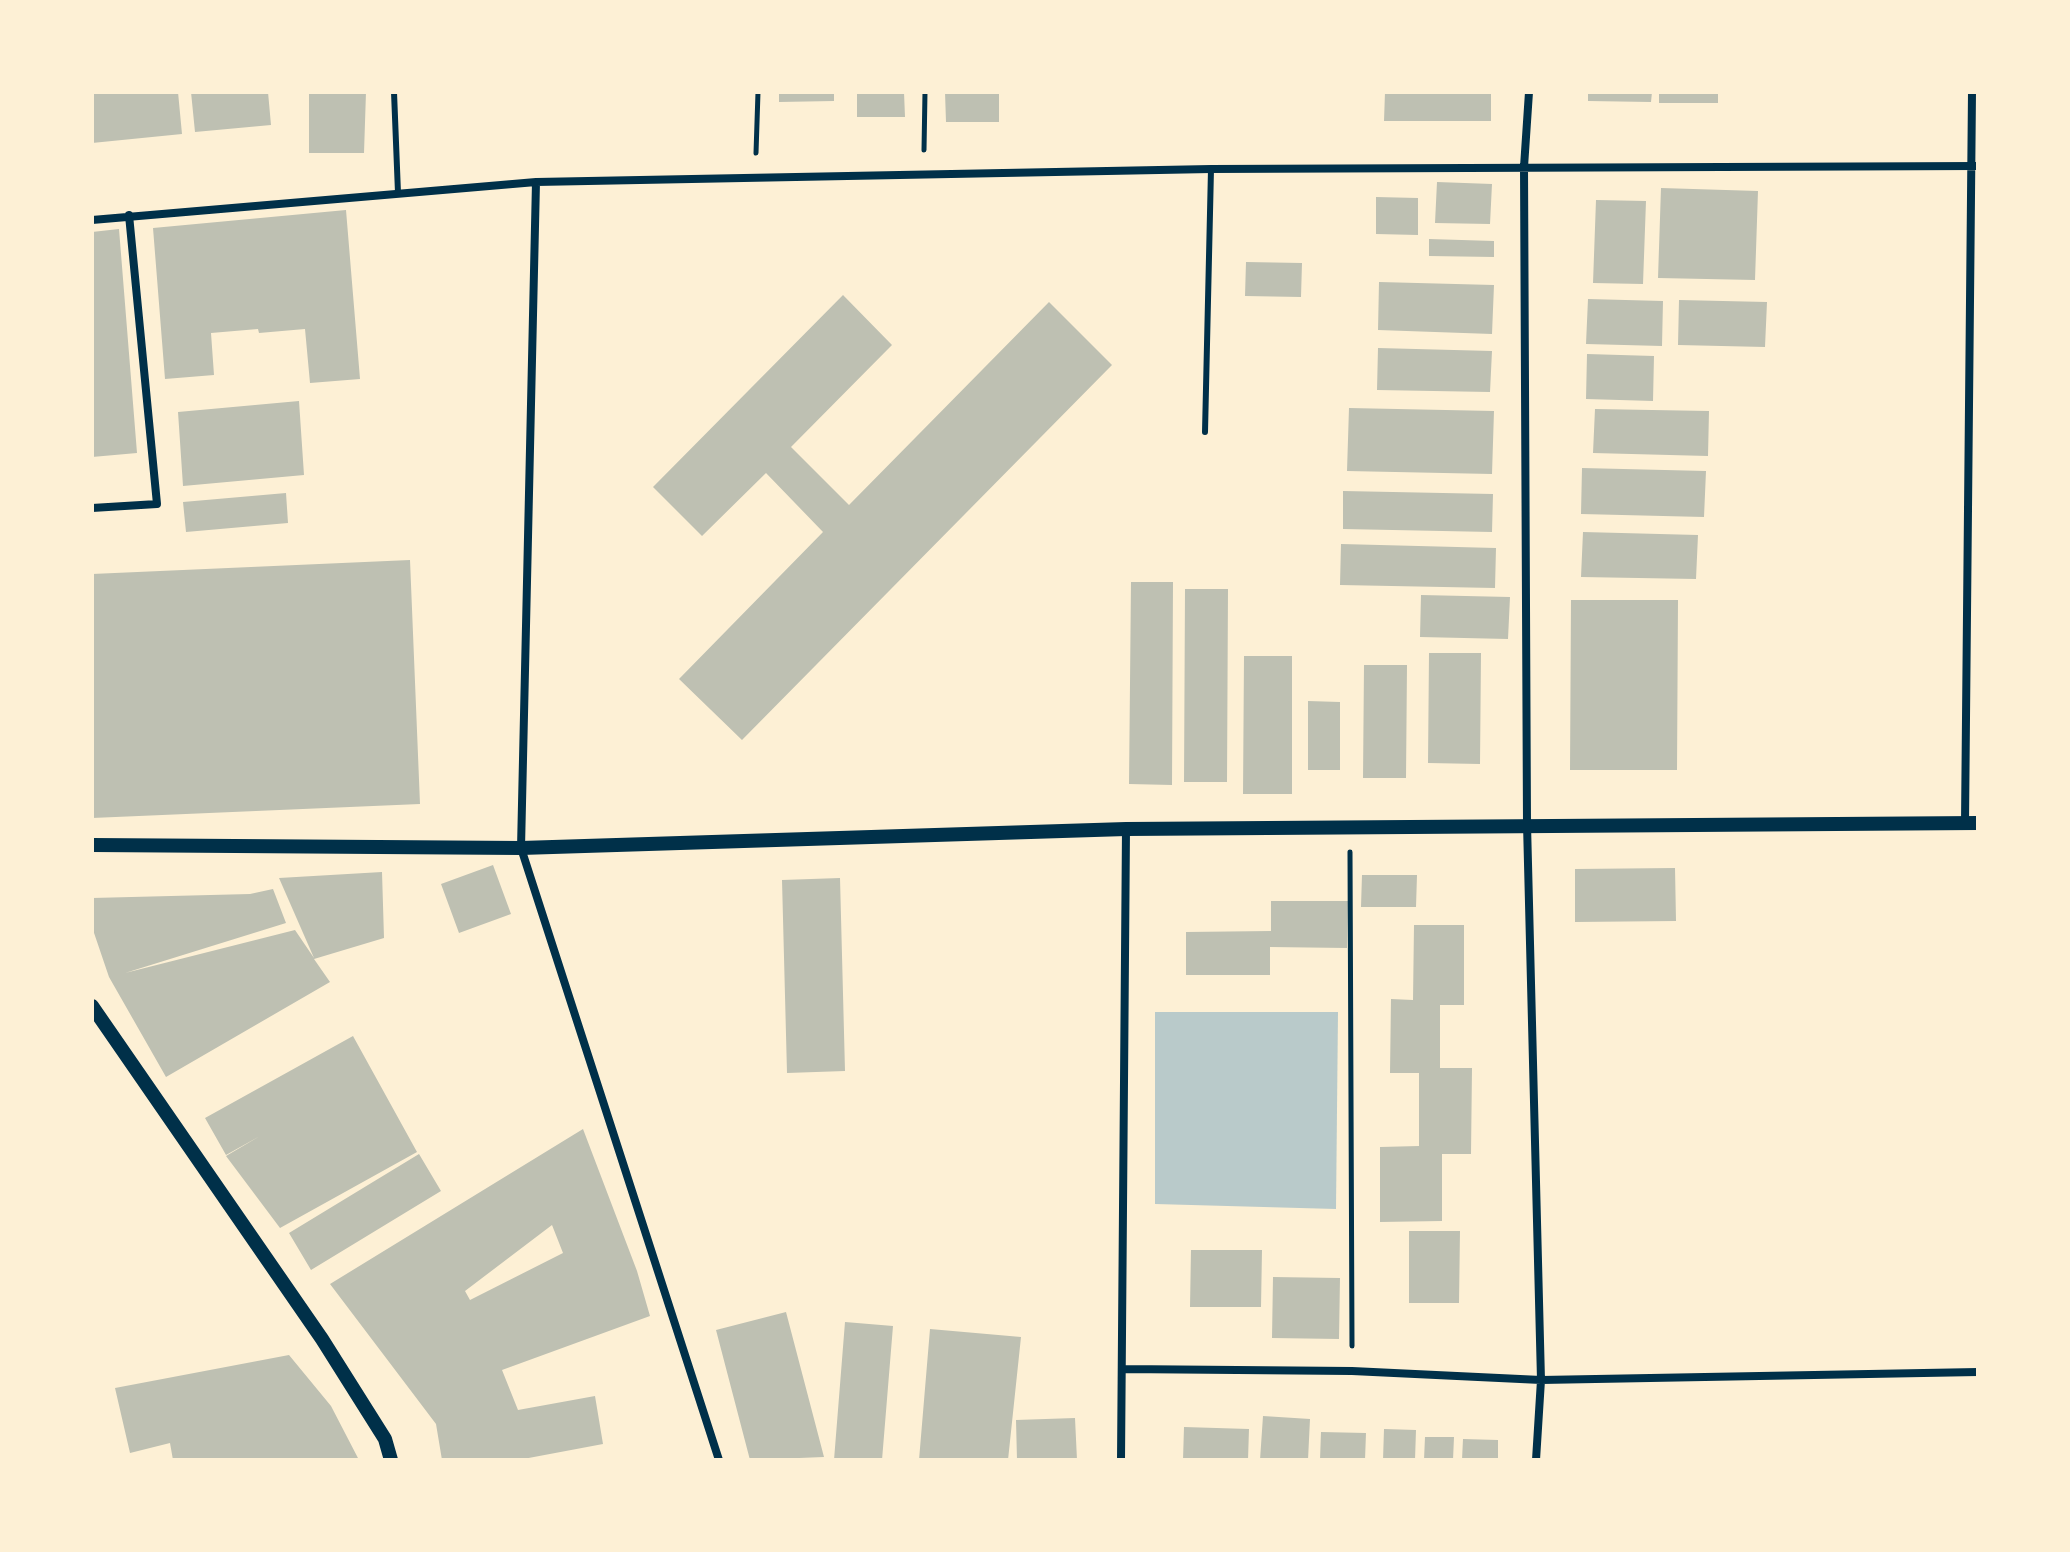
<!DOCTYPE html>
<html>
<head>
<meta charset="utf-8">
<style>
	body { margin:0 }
	#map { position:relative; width:2070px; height:1552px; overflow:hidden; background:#fdf0d5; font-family:Arial,sans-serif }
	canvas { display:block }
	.frame { position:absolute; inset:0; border:94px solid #fdf0d5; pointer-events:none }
</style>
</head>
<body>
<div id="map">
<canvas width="2070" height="1552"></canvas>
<div class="frame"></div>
</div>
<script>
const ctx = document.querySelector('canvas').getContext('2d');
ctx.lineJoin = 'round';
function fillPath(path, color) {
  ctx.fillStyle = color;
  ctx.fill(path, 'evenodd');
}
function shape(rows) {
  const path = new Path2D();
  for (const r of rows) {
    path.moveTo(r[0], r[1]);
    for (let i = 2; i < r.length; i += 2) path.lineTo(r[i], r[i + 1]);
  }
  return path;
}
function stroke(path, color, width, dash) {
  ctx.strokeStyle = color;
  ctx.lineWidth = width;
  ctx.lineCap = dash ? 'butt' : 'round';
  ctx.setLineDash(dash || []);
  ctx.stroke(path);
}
const green = shape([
	[1155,1012,1338,1012,1336,1209,1155,1204]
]);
const building = shape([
	[92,92,178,92,182,134,92,143],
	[191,92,268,92,271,125,195,132],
	[309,92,366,92,364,153,309,153],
	[779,92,834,92,834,101,779,102],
	[857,92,904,92,905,117,857,117],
	[945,92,999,92,999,122,946,122],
	[1385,92,1491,92,1491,121,1384,121],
	[1588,92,1652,92,1651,102,1588,101],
	[1659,92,1718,92,1718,103,1659,103],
	[1437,182,1492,184,1490,224,1435,223],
	[1661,188,1758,191,1755,280,1658,278],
	[1376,197,1418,198,1418,235,1376,234],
	[1596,200,1646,201,1643,284,1593,283],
	[346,210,360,379,310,383,305,329,259,333,258,329,211,333,214,375,165,379,153,228],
	[119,229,137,453,92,457,92,232],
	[1429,239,1494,241,1494,257,1429,256],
	[1246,262,1302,263,1301,297,1245,296],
	[1379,282,1494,285,1492,334,1378,330],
	[843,295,892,345,791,447,849,505,1049,302,1112,365,742,740,679,679,823,532,766,473,702,536,653,487],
	[1588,299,1663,301,1662,346,1586,344],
	[1679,300,1767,302,1765,347,1678,345],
	[1378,348,1492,351,1490,392,1377,390],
	[1587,354,1654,356,1653,401,1586,399],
	[299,401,304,475,183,486,178,412],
	[1349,408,1494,411,1492,474,1347,471],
	[1595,409,1709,411,1708,456,1593,453],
	[1582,468,1706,471,1704,517,1581,514],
	[1343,491,1493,494,1492,532,1343,529],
	[286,493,288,523,186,532,183,502],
	[1583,532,1698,535,1696,579,1581,577],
	[1341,544,1496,548,1495,588,1340,585],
	[410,560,420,804,92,818,92,574],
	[1131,582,1173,582,1172,785,1129,784],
	[1185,589,1228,589,1227,782,1184,782],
	[1421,595,1510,597,1508,639,1420,637],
	[1571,600,1678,600,1677,770,1570,770],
	[1429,653,1481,653,1480,764,1428,763],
	[1244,656,1292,656,1292,794,1243,794],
	[1364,665,1407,665,1406,778,1363,778],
	[1308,701,1340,702,1340,770,1308,770],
	[493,865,511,914,459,933,441,884],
	[1675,868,1676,921,1575,922,1575,869],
	[382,872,384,938,314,959,330,982,166,1077,109,977,92,927,92,898,250,894,273,889,286,923,125,973,295,930,314,958,279,878],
	[1362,875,1417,875,1416,907,1361,907],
	[840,878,845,1071,787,1073,782,880],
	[1271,901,1348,901,1347,948,1270,947,1270,975,1186,975,1186,932,1271,931],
	[1414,925,1464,925,1464,1005,1440,1005,1440,1068,1472,1068,1471,1154,1442,1154,1442,1221,1380,1222,1380,1147,1419,1146,1419,1073,1390,1073,1391,999,1413,1000],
	[353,1036,417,1152,280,1228,226,1156,260,1136,226,1155,205,1118],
	[583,1129,637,1271,650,1316,502,1370,518,1410,595,1396,603,1444,518,1460,442,1460,436,1424,330,1284],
	[552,1225,563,1253,470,1300,465,1291],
	[419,1154,441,1191,311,1270,289,1233],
	[1409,1231,1460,1231,1459,1303,1409,1303],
	[1191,1250,1262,1250,1261,1307,1190,1307],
	[1273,1277,1340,1278,1339,1339,1272,1338],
	[786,1312,824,1457,750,1460,716,1330],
	[845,1322,893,1326,882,1460,834,1460],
	[930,1329,1021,1337,1008,1460,919,1460],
	[289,1355,331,1406,359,1460,173,1460,170,1443,130,1453,115,1388],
	[1263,1416,1310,1419,1308,1460,1260,1460],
	[1075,1418,1077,1460,1017,1460,1016,1420],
	[1184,1427,1249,1429,1248,1460,1183,1460],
	[1384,1429,1416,1430,1415,1460,1383,1460],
	[1321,1432,1366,1433,1365,1460,1320,1460],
	[1425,1437,1454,1437,1453,1460,1424,1460],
	[1463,1439,1498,1440,1498,1460,1462,1460]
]);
const path = shape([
	[924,150,925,92],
	[756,153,758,92],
	[1350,852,1352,1346]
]);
const service = shape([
	[394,92,398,193],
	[1205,432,1211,169]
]);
const minor = shape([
	[1529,92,1524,167,1527,824,1541,1380,1536,1460],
	[536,182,521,848,719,1460],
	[92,220,536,182,1211,169,1978,166],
	[92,508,157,504,129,215],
	[1965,822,1972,92],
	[1122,1369,1352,1371,1541,1380,1978,1372],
	[1121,1460,1126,829]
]);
const tertiary = shape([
	[92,845,521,848,1126,829,1978,823],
	[92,1006,322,1339,385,1439,391,1460]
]);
fillPath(green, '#b9caca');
fillPath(building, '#bec0b2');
stroke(path, '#003049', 5);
stroke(service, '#003049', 6);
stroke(minor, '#003049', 8);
stroke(tertiary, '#003049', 14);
</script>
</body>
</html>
